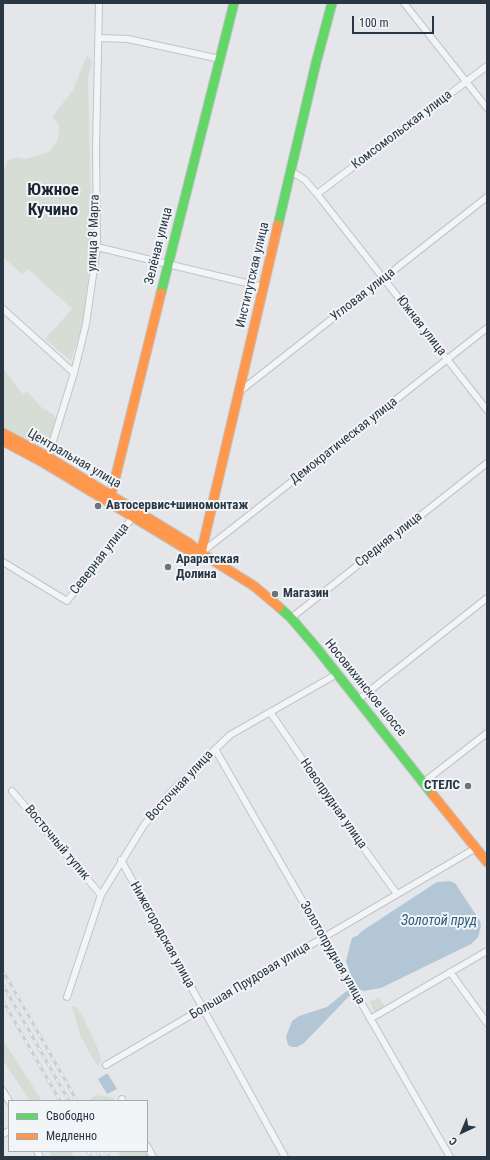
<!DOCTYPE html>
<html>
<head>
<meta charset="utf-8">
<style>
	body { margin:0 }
	#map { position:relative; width:490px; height:1160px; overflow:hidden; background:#e4e6e9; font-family:"Roboto Condensed",sans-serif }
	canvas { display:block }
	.frame { position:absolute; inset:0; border:4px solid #293643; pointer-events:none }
	.legend { position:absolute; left:8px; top:1100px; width:140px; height:52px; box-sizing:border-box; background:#f2f5f8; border:1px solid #a2a9b0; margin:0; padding:5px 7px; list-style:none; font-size:12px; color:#293643 }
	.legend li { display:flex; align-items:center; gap:8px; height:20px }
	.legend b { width:20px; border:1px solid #a2a9b0 }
	.north { position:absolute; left:442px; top:1112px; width:40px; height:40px; -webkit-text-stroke:3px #f2f5f8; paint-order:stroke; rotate:224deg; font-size:11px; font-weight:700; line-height:16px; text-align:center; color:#293643 }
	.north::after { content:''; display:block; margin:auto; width:14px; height:18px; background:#293643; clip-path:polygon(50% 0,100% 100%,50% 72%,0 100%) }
	.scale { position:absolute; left:352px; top:16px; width:82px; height:18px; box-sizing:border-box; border:2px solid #293643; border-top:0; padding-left:5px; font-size:12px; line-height:14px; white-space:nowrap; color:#293643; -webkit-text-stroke:3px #f2f5f8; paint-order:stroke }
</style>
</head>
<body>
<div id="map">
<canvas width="490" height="1160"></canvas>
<div class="frame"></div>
<ul class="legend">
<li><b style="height:5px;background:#63d668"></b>Свободно</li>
<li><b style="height:5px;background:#ff974d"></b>Медленно</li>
</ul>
<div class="north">С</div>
<div class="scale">100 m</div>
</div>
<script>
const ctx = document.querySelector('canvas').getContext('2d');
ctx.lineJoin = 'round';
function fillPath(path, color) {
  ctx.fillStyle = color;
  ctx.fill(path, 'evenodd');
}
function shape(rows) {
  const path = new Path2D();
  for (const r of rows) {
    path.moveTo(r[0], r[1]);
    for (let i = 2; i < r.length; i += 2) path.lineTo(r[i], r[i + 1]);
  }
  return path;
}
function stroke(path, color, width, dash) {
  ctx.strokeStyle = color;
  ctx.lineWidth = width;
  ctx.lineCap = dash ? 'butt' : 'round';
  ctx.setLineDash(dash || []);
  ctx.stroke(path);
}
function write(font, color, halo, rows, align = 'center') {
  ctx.font = font + ' "Roboto Condensed",sans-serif';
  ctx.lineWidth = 4;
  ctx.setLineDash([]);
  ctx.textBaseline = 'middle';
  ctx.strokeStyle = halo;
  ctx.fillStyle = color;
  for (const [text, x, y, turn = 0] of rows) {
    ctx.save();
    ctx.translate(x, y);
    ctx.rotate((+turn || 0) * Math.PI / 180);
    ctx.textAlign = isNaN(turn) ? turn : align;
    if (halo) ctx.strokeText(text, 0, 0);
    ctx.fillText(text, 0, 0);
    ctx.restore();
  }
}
const green = shape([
	[87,55,92,62,88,77,92,240,84,318,71,361,45,339,72,309,28,269,23,275,3,257,3,172,8,160,18,157,26,159,49,152,58,140,59,125,52,117,73,90],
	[3,369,23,394,27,391,42,408,53,414,56,419,47,448,44,451,3,431],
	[379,997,385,1007,375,1013,370,1002],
	[72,1006,76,1007,83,1017,98,1049,101,1059,100,1064,98,1065,96,1064,80,1035],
	[3,1040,4,1042,41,1099,38,1101,30,1101,3,1060],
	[98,1095,113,1098,116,1101,91,1101,91,1098],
	[49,1151,71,1151,74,1157,52,1157],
	[118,1151,146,1151,149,1157,121,1157]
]);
const water = shape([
	[449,881,455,883,480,921,481,926,478,937,471,944,381,988,363,991,357,988,304,1043,297,1047,292,1047,288,1045,286,1037,292,1021,299,1016,327,1007,354,985,346,961,351,941,353,937,357,936,362,931,437,882],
	[106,1074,108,1074,117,1089,107,1094,98,1079]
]);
const street = shape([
	[404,3,487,108],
	[99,38,128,39,220,59],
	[291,171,305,180,317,194,487,410],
	[317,194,487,66],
	[97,247,263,287],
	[3,309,74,373],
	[239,392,487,197],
	[48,457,74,373,86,324,97,247,96,149,99,3],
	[201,553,487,328],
	[3,562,67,601,133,517],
	[291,618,487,463],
	[358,700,487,598],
	[270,712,357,839,397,894],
	[215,749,450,1157],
	[424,782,487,733],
	[12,791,101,895],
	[121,860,285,1157],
	[450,972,487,1023],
	[67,997,101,895,144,825,172,791,230,735,337,674],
	[370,1019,487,951],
	[106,1065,476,848],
	[3,1091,9,1101],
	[122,1099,122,1101],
	[3,1134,9,1131],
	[147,1146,153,1157],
	[37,1151,40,1157]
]);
const fast = shape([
	[278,225,316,63,332,3],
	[161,293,234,3],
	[279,607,291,618,315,646,433,795]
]);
const slow = shape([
	[3,433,48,457,189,543,201,553,254,586,279,607],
	[3,441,44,463,186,549,198,552],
	[111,495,161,293],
	[201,553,278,225],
	[433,795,487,862]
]);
const rail = shape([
	[3,971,77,1101],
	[3,985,69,1101],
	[3,1001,60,1101],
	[88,1151,91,1157],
	[97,1151,100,1157],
	[106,1151,109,1157]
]);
const markers = [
	[98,506,4,"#6a747d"],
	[168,567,4,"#6a747d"],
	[275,594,4,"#6a747d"],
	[468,786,4,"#6a747d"]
];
const streetNames = [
	["Комсомольская улица",402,130,-37],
	["улица 8 Марта",94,233,-88],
	["Зелёная улица",159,246,-76],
	["Институтская улица",253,275,-77],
	["Угловая улица",363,295,-38],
	["Южная улица",421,326,52],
	["Демократическая улица",344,441,-38],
	["Центральная улица",74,459,30],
	["Средняя улица",389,540,-38],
	["Северная улица",100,559,-52],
	["Носовихинское шоссе",365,688,51],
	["Восточная улица",180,786,-47],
	["Новопрудная улица",333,804,55],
	["Восточный тупик",57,843,50],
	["Нижегородская улица",162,935,61],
	["Золотопрудная улица",332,953,60],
	["Большая Прудовая улица",250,981,-31]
];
const poiNames = [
	["Автосервис+шиномонтаж",106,506],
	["Араратская",176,560],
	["Долина",176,575],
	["Магазин",283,594],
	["СТЕЛС",460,786,"right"]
];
const waterNames = [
	["Золотой пруд",439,921]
];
const districtNames = [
	["Южное",53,191],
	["Кучино",53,211]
];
fillPath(green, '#d5ddd4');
fillPath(water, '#b2c6d5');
stroke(street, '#c2c4c7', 8);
stroke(fast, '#c2c4c7', 11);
stroke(slow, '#c2c4c7', 11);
stroke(street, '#f3f4f6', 6);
stroke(fast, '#63d668', 9);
stroke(slow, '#ff974d', 9);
stroke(rail, '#ccced1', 3);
stroke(rail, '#f2f5f8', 1.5, [4.5]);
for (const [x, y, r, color] of markers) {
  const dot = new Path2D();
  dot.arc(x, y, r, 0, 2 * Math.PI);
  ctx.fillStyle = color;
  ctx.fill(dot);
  stroke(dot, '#f2f5f8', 1.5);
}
write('13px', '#293643', '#f2f5f8', streetNames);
write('bold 13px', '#293643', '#f2f5f8', poiNames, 'left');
write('italic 14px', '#315979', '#f2f5f8', waterNames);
write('bold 17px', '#1b2634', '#f2f5f8', districtNames);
</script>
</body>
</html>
